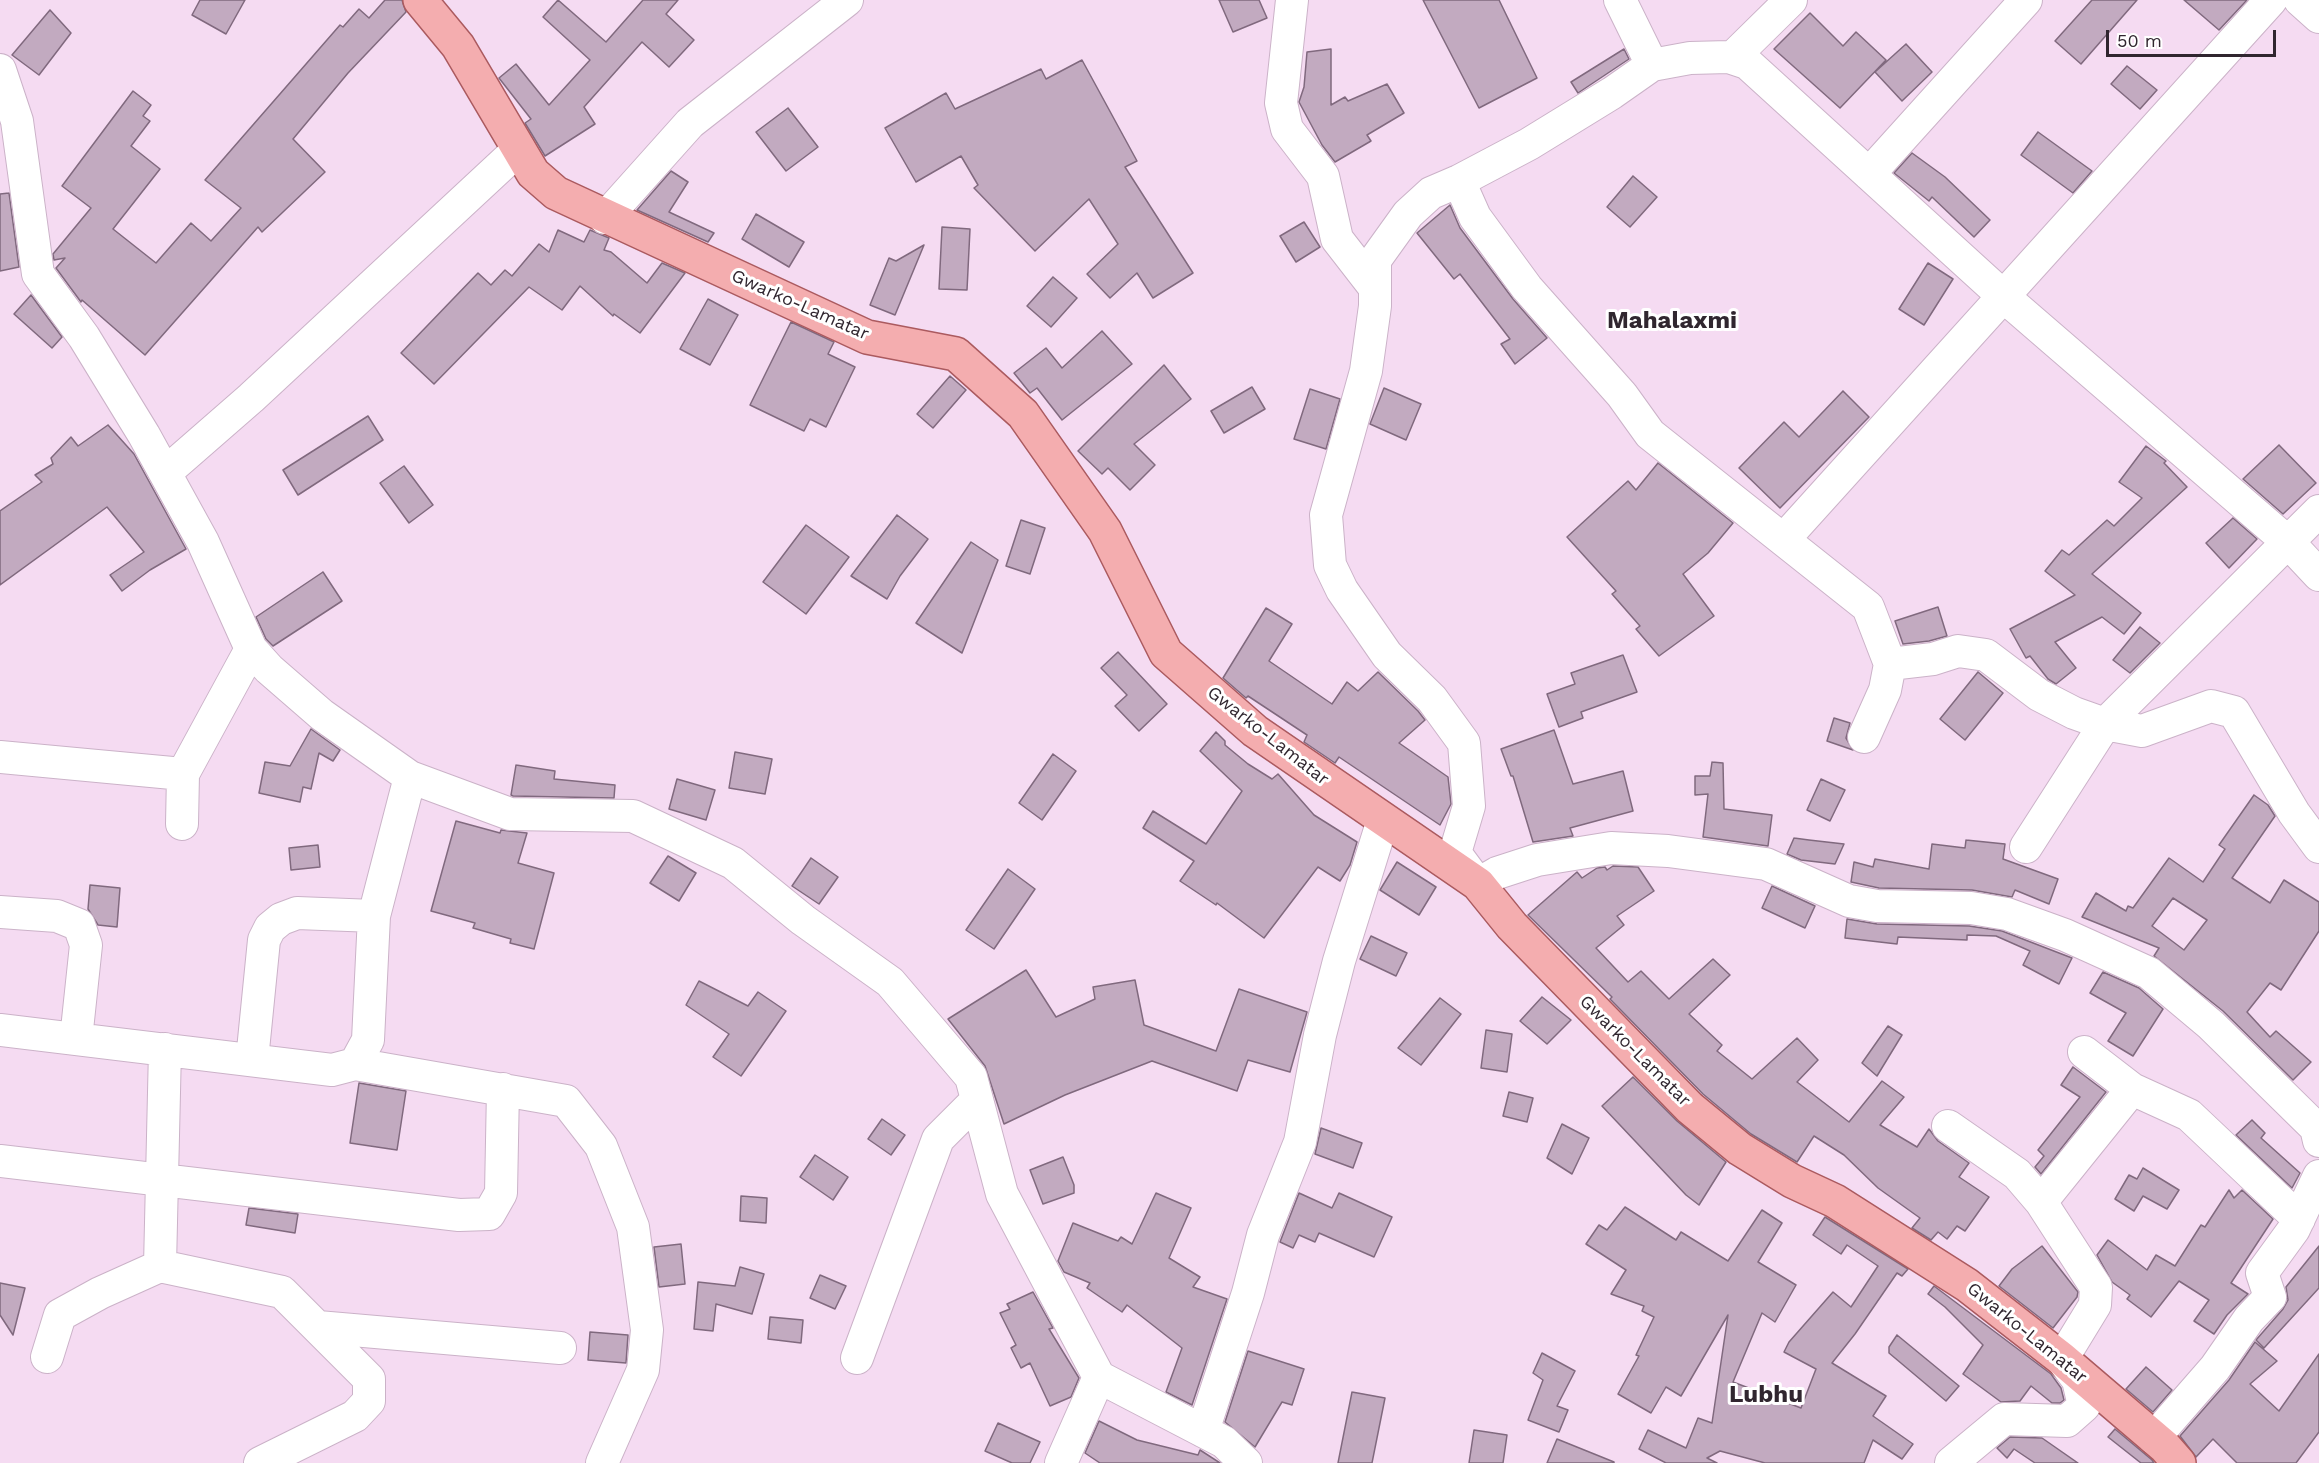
<!DOCTYPE html>
<html>
<head>
<meta charset="utf-8">
<style>
	body { margin:0 }
	#map { position:relative; width:2319px; height:1463px; overflow:hidden; background:#f5dbf2; font-family:"Work Sans",sans-serif }
	canvas { display:block }
	.scale { position:absolute; left:2106px; top:30px; width:170px; height:27px; box-sizing:border-box; border:3px solid #30262f; border-top:0; padding-left:8px; font-size:18px; line-height:21px; white-space:nowrap; color:#30262f; -webkit-text-stroke:4px #fff; paint-order:stroke }
</style>
</head>
<body>
<div id="map">
<canvas width="2319" height="1463"></canvas>
<div class="scale">50 m</div>
</div>
<script>
const ctx = document.querySelector('canvas').getContext('2d');
ctx.lineJoin = 'round';
function fillPath(path, color) {
  ctx.fillStyle = color;
  ctx.fill(path, 'evenodd');
}
function shape(rows) {
  const path = new Path2D();
  for (const r of rows) {
    path.moveTo(r[0], r[1]);
    for (let i = 2; i < r.length; i += 2) path.lineTo(r[i], r[i + 1]);
  }
  return path;
}
function stroke(path, color, width, dash) {
  ctx.strokeStyle = color;
  ctx.lineWidth = width;
  ctx.lineCap = dash ? 'butt' : 'round';
  ctx.setLineDash(dash || []);
  ctx.stroke(path);
}
function write(font, color, halo, rows, align = 'center') {
  ctx.font = font + ' "Work Sans",sans-serif';
  ctx.lineWidth = 6;
  ctx.setLineDash([]);
  ctx.textBaseline = 'middle';
  ctx.strokeStyle = halo;
  ctx.fillStyle = color;
  for (const [text, x, y, turn = 0] of rows) {
    ctx.save();
    ctx.translate(x, y);
    ctx.rotate((+turn || 0) * Math.PI / 180);
    ctx.textAlign = isNaN(turn) ? turn : align;
    if (halo) ctx.strokeText(text, 0, 0);
    ctx.fillText(text, 0, 0);
    ctx.restore();
  }
}
const building = shape([
	[200,0,245,0,226,34,192,15,200,0],
	[385,0,402,0,406,12,348,73,293,139,325,172,262,232,258,227,145,355,82,300,81,302,56,268,65,258,54,260,53,254,91,208,62,186,133,91,151,105,143,116,150,121,131,146,160,169,113,229,156,263,191,223,211,241,241,208,205,180,340,25,343,27,359,9,369,18,385,0],
	[558,0,606,42,643,0,678,0,666,14,694,40,669,67,642,42,584,107,595,124,545,156,525,123,531,119,499,78,516,64,549,105,590,60,543,17,558,0],
	[1219,0,1259,0,1267,18,1233,32,1219,0],
	[1423,0,1499,0,1537,78,1479,108,1423,0],
	[2092,0,2137,0,2081,64,2055,41,2092,0],
	[2184,0,2247,0,2219,30,2184,0],
	[50,10,71,33,39,75,12,55,50,10],
	[1810,13,1843,46,1856,32,1886,60,1840,108,1774,49,1810,13],
	[1906,44,1932,72,1902,101,1875,72,1906,44],
	[1331,49,1331,105,1345,97,1348,101,1387,84,1404,113,1367,135,1371,141,1335,162,1322,145,1299,102,1304,87,1307,52,1331,49],
	[1624,49,1629,59,1578,93,1571,82,1624,49],
	[1082,60,1137,161,1125,167,1193,273,1153,298,1137,273,1110,298,1087,274,1118,244,1089,199,1035,251,974,188,978,185,961,156,916,182,885,128,946,93,955,109,1041,69,1046,79,1082,60],
	[2127,66,2157,90,2140,109,2111,84,2127,66],
	[788,108,818,147,786,171,756,132,788,108],
	[2038,132,2092,171,2073,193,2021,155,2038,132],
	[1912,153,1945,177,1990,220,1974,237,1932,197,1929,201,1894,173,1912,153],
	[671,171,688,182,669,212,714,233,708,242,637,210,671,171],
	[1633,176,1657,197,1630,227,1607,207,1633,176],
	[9,193,19,267,0,271,0,194,9,193],
	[1450,205,1460,228,1513,299,1547,338,1515,364,1501,344,1510,339,1460,274,1454,279,1417,233,1450,205],
	[756,214,804,242,789,267,742,239,756,214],
	[1304,222,1320,247,1296,262,1280,236,1304,222],
	[942,227,970,229,967,290,939,289,942,227],
	[558,230,584,242,590,230,609,238,604,250,611,252,647,283,662,263,685,273,640,333,614,314,613,316,580,286,562,310,529,287,434,384,401,353,478,273,491,285,505,270,512,276,539,244,549,252,558,230],
	[924,245,895,315,870,305,889,258,896,261,924,245],
	[1928,263,1953,279,1924,325,1899,309,1928,263],
	[1053,277,1077,298,1051,327,1027,306,1053,277],
	[31,295,62,337,52,348,14,314,31,295],
	[708,299,738,315,710,365,680,349,708,299],
	[791,322,834,342,828,354,855,367,826,427,810,419,804,431,750,405,791,322],
	[1102,331,1132,364,1062,420,1037,388,1030,393,1014,373,1046,348,1062,368,1102,331],
	[1164,365,1191,399,1134,444,1155,465,1130,490,1108,468,1102,474,1078,451,1164,365],
	[950,376,966,390,933,428,917,414,950,376],
	[1252,387,1265,409,1224,433,1211,411,1252,387],
	[1384,388,1421,404,1406,440,1370,424,1384,388],
	[1310,389,1340,399,1326,449,1294,439,1310,389],
	[1843,391,1869,417,1780,508,1739,468,1784,422,1799,437,1843,391],
	[368,416,383,440,298,495,283,470,368,416],
	[108,425,134,454,186,549,150,570,122,591,110,575,144,552,107,507,0,585,0,511,42,482,35,475,53,464,51,458,71,437,78,446,108,425],
	[2279,445,2316,483,2283,514,2243,479,2279,445],
	[2146,446,2166,461,2164,463,2187,487,2092,574,2141,613,2124,634,2102,617,2055,642,2076,668,2056,684,2048,679,2030,656,2026,658,2010,629,2075,595,2045,571,2062,550,2069,555,2107,520,2114,526,2142,498,2119,482,2146,446],
	[1658,463,1733,523,1708,553,1683,574,1714,616,1659,656,1636,629,1640,626,1612,594,1616,591,1567,537,1628,481,1636,490,1658,463],
	[404,466,433,505,409,523,380,483,404,466],
	[897,515,928,539,900,576,887,599,851,576,897,515],
	[2233,518,2257,539,2229,568,2206,543,2233,518],
	[1021,520,1045,528,1030,574,1006,566,1021,520],
	[806,525,849,557,806,614,763,582,806,525],
	[971,542,998,560,962,653,916,623,971,542],
	[323,572,342,601,273,646,266,639,256,617,323,572],
	[1938,607,1947,636,1929,641,1903,644,1895,621,1938,607],
	[1266,608,1292,624,1269,661,1332,704,1347,682,1358,691,1378,672,1418,711,1425,720,1399,743,1448,777,1451,804,1440,825,1339,757,1335,763,1304,742,1307,735,1248,696,1246,698,1223,678,1266,608],
	[2140,627,2160,643,2130,673,2113,660,2140,627],
	[1118,652,1167,704,1139,731,1115,706,1127,695,1101,668,1118,652],
	[1623,655,1637,692,1581,712,1583,718,1559,727,1547,694,1575,684,1571,673,1623,655],
	[1978,672,2003,693,1965,740,1940,719,1978,672],
	[1834,718,1850,723,1846,738,1853,750,1827,741,1834,718],
	[311,729,340,750,333,761,319,753,311,789,303,787,300,802,259,793,265,762,290,766,311,729],
	[1554,730,1573,784,1623,771,1633,811,1570,828,1573,836,1533,842,1513,776,1511,776,1501,749,1554,730],
	[1216,732,1225,741,1225,745,1248,764,1272,779,1278,774,1314,815,1357,842,1350,865,1340,881,1318,867,1264,938,1217,903,1216,905,1180,881,1194,861,1143,828,1153,811,1206,844,1242,791,1200,751,1216,732],
	[735,752,772,759,765,794,729,788,735,752],
	[1053,754,1076,771,1042,820,1019,803,1053,754],
	[1712,762,1723,763,1724,809,1772,815,1768,846,1703,837,1708,794,1695,795,1695,776,1710,776,1712,762],
	[516,765,555,771,554,779,615,785,614,798,513,796,511,795,516,765],
	[677,779,715,790,706,820,669,809,677,779],
	[1821,779,1845,790,1830,821,1807,810,1821,779],
	[2254,795,2268,805,2275,816,2232,878,2270,903,2284,880,2319,902,2319,931,2281,990,2270,983,2247,1012,2270,1037,2276,1031,2311,1062,2293,1080,2223,1011,2154,956,2159,948,2082,917,2096,893,2126,911,2128,906,2133,908,2169,858,2203,882,2225,849,2219,845,2254,795],
	[2173,898,2207,920,2184,950,2152,926,2173,898],
	[456,821,500,833,501,830,527,833,518,863,554,873,534,949,510,943,511,939,473,928,475,923,431,911,456,821],
	[1794,838,1809,840,1844,844,1835,864,1801,860,1787,854,1794,838],
	[1966,840,2005,844,2003,859,2058,879,2049,904,2015,890,2012,897,1972,890,1879,888,1851,882,1854,862,1873,867,1875,859,1929,869,1932,844,1965,848,1966,840],
	[318,845,320,867,291,870,289,848,318,845],
	[668,856,696,873,679,901,650,883,668,856],
	[811,858,838,877,819,904,792,886,811,858],
	[1397,862,1436,887,1419,915,1380,890,1397,862],
	[1613,866,1638,867,1654,891,1617,916,1624,925,1596,948,1628,982,1641,971,1669,999,1713,959,1730,975,1689,1014,1722,1045,1717,1051,1752,1079,1797,1038,1818,1060,1797,1082,1849,1122,1882,1081,1904,1097,1880,1125,1917,1147,1929,1129,1938,1141,1969,1163,1959,1177,1989,1197,1965,1231,1957,1226,1947,1239,1938,1232,1931,1240,1912,1228,1920,1218,1878,1188,1844,1155,1814,1136,1797,1162,1751,1134,1703,1094,1610,999,1612,997,1528,915,1577,872,1582,878,1597,868,1605,867,1607,870,1613,866],
	[1008,869,1035,889,994,949,966,930,1008,869],
	[90,885,120,888,117,927,98,925,88,909,90,885],
	[1772,886,1815,906,1805,928,1762,908,1772,886],
	[1847,919,1877,924,1969,926,2002,931,2072,958,2059,984,2023,965,2030,951,1996,936,1967,935,1967,940,1898,937,1897,944,1845,938,1847,919],
	[1371,936,1407,953,1396,976,1360,959,1371,936],
	[1026,970,1056,1017,1095,999,1093,987,1135,980,1144,1025,1216,1051,1239,989,1307,1012,1290,1072,1248,1060,1237,1091,1152,1061,1065,1095,1004,1124,985,1066,948,1019,1026,970],
	[2103,972,2139,988,2163,1009,2133,1056,2108,1041,2126,1013,2090,993,2103,972],
	[699,981,748,1006,758,992,786,1011,741,1076,713,1057,729,1034,686,1005,699,981],
	[1542,997,1571,1020,1547,1044,1520,1021,1542,997],
	[1440,998,1461,1014,1421,1065,1398,1048,1440,998],
	[1888,1026,1902,1035,1877,1076,1862,1063,1888,1026],
	[1486,1030,1512,1034,1507,1072,1481,1068,1486,1030],
	[2073,1067,2106,1092,2041,1174,2035,1167,2044,1156,2038,1150,2080,1097,2061,1085,2073,1067],
	[1633,1077,1677,1121,1726,1162,1699,1205,1686,1195,1602,1106,1633,1077],
	[359,1083,406,1091,397,1150,350,1143,359,1083],
	[1509,1092,1533,1098,1527,1122,1503,1116,1509,1092],
	[882,1119,905,1135,891,1155,868,1139,882,1119],
	[2252,1120,2265,1133,2261,1138,2300,1173,2292,1188,2236,1135,2252,1120],
	[1562,1124,1589,1138,1572,1174,1547,1158,1562,1124],
	[1321,1128,1362,1143,1353,1168,1315,1154,1321,1128],
	[815,1155,848,1177,833,1200,800,1177,815,1155],
	[1063,1157,1074,1185,1074,1193,1043,1204,1030,1170,1063,1157],
	[2143,1168,2179,1190,2167,1209,2143,1196,2134,1211,2115,1199,2129,1175,2137,1179,2143,1168],
	[2229,1190,2234,1198,2242,1190,2273,1219,2231,1283,2248,1294,2227,1315,2214,1334,2194,1321,2209,1300,2179,1281,2151,1317,2127,1299,2130,1295,2112,1282,2097,1255,2108,1240,2147,1270,2156,1255,2175,1266,2201,1225,2205,1227,2229,1190],
	[1156,1193,1191,1208,1169,1258,1200,1277,1193,1287,1227,1299,1192,1405,1166,1392,1182,1348,1127,1305,1122,1312,1087,1288,1090,1283,1064,1272,1058,1261,1073,1223,1118,1241,1121,1237,1132,1244,1156,1193],
	[1299,1193,1332,1208,1339,1193,1392,1217,1374,1257,1319,1233,1315,1242,1299,1235,1293,1248,1280,1242,1299,1193],
	[741,1196,767,1198,766,1223,740,1221,741,1196],
	[1625,1207,1676,1240,1681,1232,1728,1261,1762,1210,1782,1223,1758,1262,1796,1285,1775,1322,1762,1313,1733,1382,1801,1408,1816,1369,1784,1352,1789,1342,1833,1292,1851,1307,1878,1266,1847,1245,1841,1254,1813,1235,1825,1217,1908,1269,1902,1276,1897,1273,1855,1334,1832,1363,1886,1396,1873,1416,1913,1444,1902,1459,1873,1440,1864,1463,1765,1463,1720,1451,1707,1458,1717,1463,1666,1463,1639,1449,1648,1430,1686,1448,1698,1418,1712,1423,1728,1315,1681,1396,1666,1387,1651,1413,1618,1394,1639,1356,1636,1355,1654,1317,1642,1311,1644,1306,1611,1294,1626,1270,1586,1244,1599,1225,1607,1230,1625,1207],
	[249,1208,298,1214,295,1233,246,1225,249,1208],
	[681,1244,685,1284,659,1287,654,1247,681,1244],
	[2042,1246,2078,1292,2077,1297,2053,1328,1999,1286,2012,1269,2042,1246],
	[2319,1246,2319,1288,2264,1348,2256,1340,2283,1309,2288,1300,2286,1287,2319,1246],
	[740,1267,764,1274,752,1314,716,1304,713,1331,694,1329,698,1282,735,1286,740,1267],
	[820,1275,846,1286,835,1309,810,1298,820,1275],
	[0,1283,25,1288,13,1335,0,1315,0,1283],
	[1934,1286,2051,1374,2061,1388,2064,1400,2060,1403,2052,1403,2031,1386,2020,1401,2001,1402,1963,1374,1983,1345,1945,1307,1928,1294,1934,1286],
	[1033,1292,1053,1328,1049,1329,1079,1378,1071,1397,1050,1406,1030,1363,1021,1368,1011,1348,1016,1345,1000,1313,1010,1309,1007,1304,1033,1292],
	[770,1317,803,1320,801,1343,768,1339,770,1317],
	[590,1332,628,1335,626,1363,588,1360,590,1332],
	[1897,1335,1959,1386,1946,1401,1889,1353,1889,1347,1897,1335],
	[2255,1342,2277,1361,2250,1384,2279,1411,2319,1354,2319,1432,2296,1463,2237,1463,2213,1439,2196,1457,2180,1436,2229,1380,2255,1342],
	[1248,1351,1304,1369,1292,1405,1282,1402,1255,1447,1225,1422,1248,1351],
	[1542,1353,1575,1371,1557,1406,1568,1410,1559,1432,1528,1420,1543,1380,1533,1373,1542,1353],
	[2146,1367,2172,1390,2153,1412,2126,1389,2146,1367],
	[1352,1392,1385,1398,1372,1463,1338,1463,1352,1392],
	[1099,1421,1137,1440,1198,1455,1200,1450,1220,1463,1100,1463,1085,1453,1099,1421],
	[998,1423,1040,1442,1030,1463,1012,1463,985,1451,998,1423],
	[2115,1429,2152,1460,2154,1463,2141,1463,2108,1437,2115,1429],
	[1474,1430,1507,1435,1503,1463,1469,1463,1474,1430],
	[2010,1437,2042,1438,2078,1463,2035,1463,2014,1449,2007,1458,1997,1448,2010,1437],
	[1557,1439,1614,1462,1614,1463,1547,1463,1557,1439]
]);
const minor = shape([
	[1292,0,1281,103,1287,129,1323,176,1337,239,1375,288],
	[1620,0,1652,65],
	[2300,0,2319,17],
	[1732,58,1791,0],
	[0,70,17,121,38,274,84,337,144,435,203,542,251,649,269,669,322,715,410,777,510,814,633,816,733,863,803,920,890,982,971,1077,1002,1194,1099,1377,1224,1442,1246,1463],
	[1869,174,2026,0],
	[1459,181,1475,217,1527,288,1622,395,1650,434,1868,607,1890,664,1885,690,1864,737],
	[605,218,690,123,847,0],
	[165,473,251,398,519,149],
	[1784,539,2271,0],
	[2319,575,2289,543,2003,296,1747,63,1729,57,1690,58,1652,65,1612,93,1529,144,1459,181,1431,193,1408,214,1375,260,1375,306,1366,371,1326,515,1330,565,1342,590,1387,655,1432,699,1464,743,1469,806,1455,853,1478,884,1497,873,1537,860,1611,848,1668,851,1766,864,1849,901,1877,906,1971,908,2007,914,2065,935,2149,973,2211,1025,2316,1128,2319,1141],
	[1890,664,1933,659,1958,651,1986,655,2039,695,2074,713,2105,724,2142,731,2211,706,2234,712,2294,813,2319,847],
	[0,757,183,774],
	[182,824,183,774,251,649],
	[2026,847,2105,724,2319,511],
	[0,912,57,916,79,925,86,945,76,1039],
	[0,1030,332,1070,355,1064,368,1040,374,916,410,777],
	[2084,1052,2132,1089,2189,1115,2299,1219],
	[252,1060,264,940,270,928,281,919,297,913,374,916],
	[355,1064,566,1101,601,1146,633,1227,647,1330,643,1370,602,1463],
	[1948,1126,2017,1174,2041,1202,2096,1287,2095,1305,2062,1359,2078,1380,2084,1406,2067,1421,2004,1419,1951,1463],
	[0,1161,459,1215,489,1214,501,1193,503,1089],
	[2041,1202,2132,1089],
	[160,1266,165,1049],
	[318,1327,560,1348],
	[47,1357,60,1315,100,1293,160,1266,282,1292,369,1379,369,1401,355,1416,260,1463],
	[857,1358,938,1139,977,1100],
	[1203,1431,1248,1293,1263,1235,1300,1142,1320,1035,1339,961,1383,820],
	[2154,1438,2215,1368,2249,1319,2270,1297,2262,1273,2294,1229,2319,1176],
	[1061,1463,1099,1377]
]);
const major = shape([
	[420,0,458,46,533,173,556,193,867,337,956,354,1023,414,1105,531,1166,653,1255,731,1478,884,1512,926,1690,1108,1740,1149,1792,1181,1835,1201,1967,1285,2062,1359,2165,1447,2179,1463]
]);
const streetNames = [
	["Gwarko-Lamatar",800,305,24],
	["Gwarko-Lamatar",1268,736,38],
	["Gwarko-Lamatar",1635,1051,45],
	["Gwarko-Lamatar",2027,1333,39]
];
const districtNames = [
	["Mahalaxmi",1672,321],
	["Lubhu",1766,1395]
];
fillPath(building, '#c2aac0');
stroke(building, '#80697e', 1.5);
stroke(minor, '#cbb2c8', 34);
stroke(major, '#ab5a5f', 36);
stroke(minor, '#fff', 32);
stroke(major, '#f4adaf', 33);
write('18px', '#30262f', '#fff', streetNames);
write('bold 24px', '#30262f', '#fff', districtNames);
</script>
</body>
</html>
